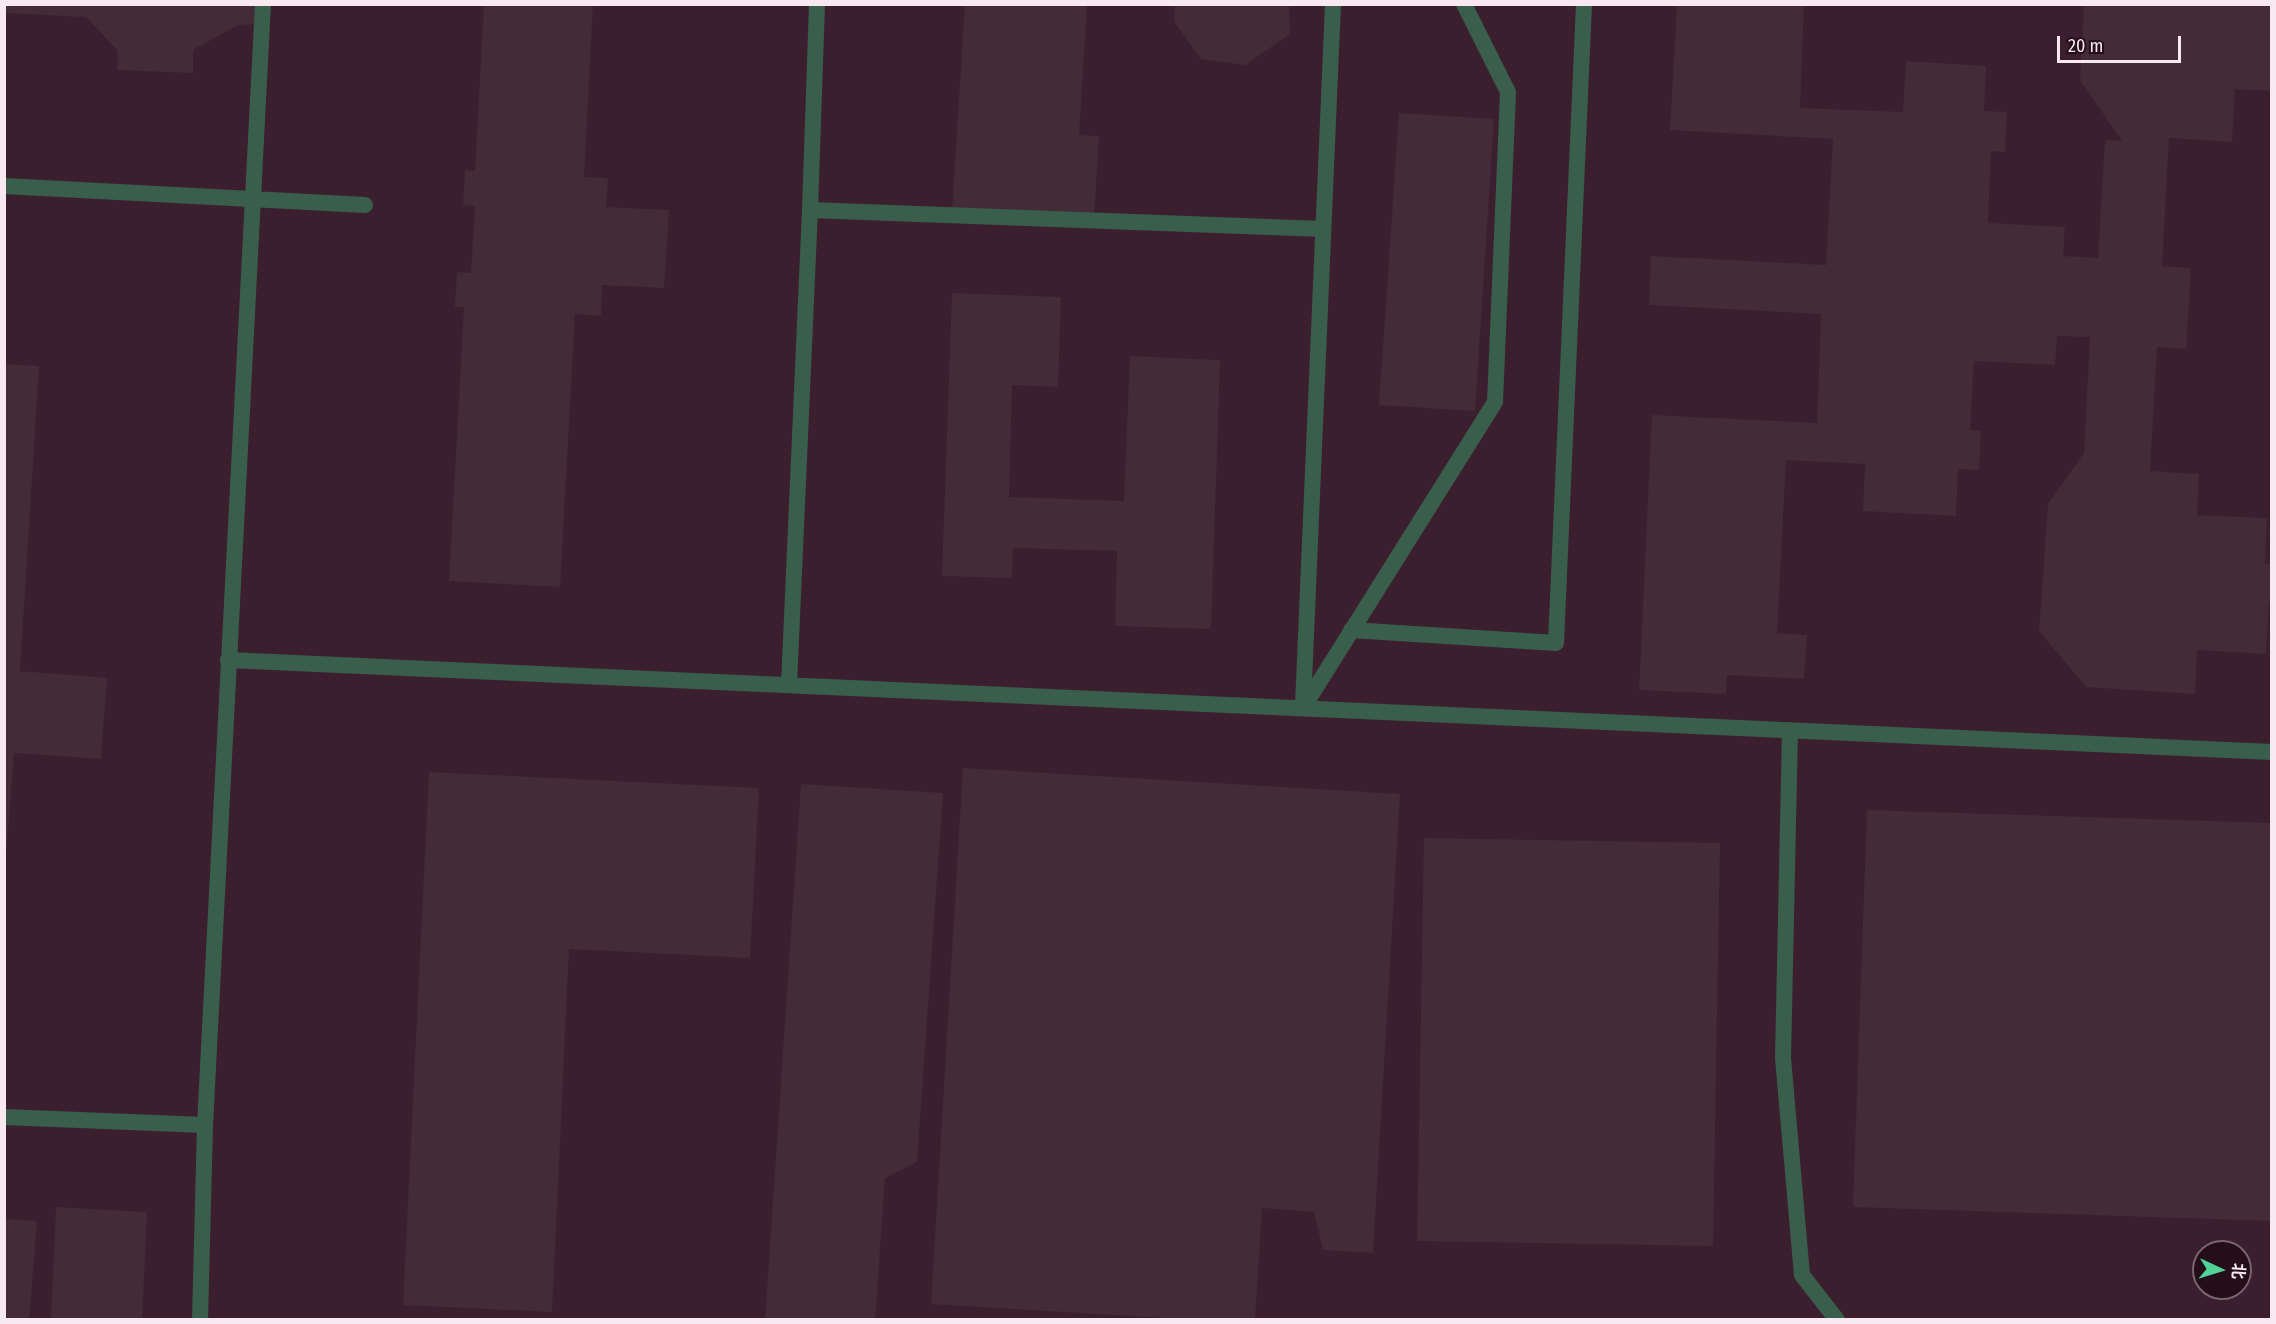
<!DOCTYPE html>
<html>
<head>
<meta charset="utf-8">
<style>
	body { margin:0 }
	#map { position:relative; width:2276px; height:1324px; overflow:hidden; background:#2d1723; font-family:"Fira Sans Condensed","Noto Sans SC",sans-serif }
	canvas { display:block }
	.frame { position:absolute; inset:0; border:6px solid #f8e8ef; pointer-events:none }
	.north { position:absolute; left:2192px; top:1240px; width:60px; height:60px; box-sizing:border-box; background:#230e19; border:2px solid #78656f; border-radius:50%; rotate:94deg; font-size:16px; font-weight:700; line-height:24px; text-align:center; color:#f8e8ef }
	.north::after { content:''; display:block; margin:auto; width:21px; height:27px; background:#4fd399; clip-path:polygon(50% 0,100% 100%,50% 72%,0 100%) }
	.scale { position:absolute; left:2057px; top:36px; width:124px; height:27px; box-sizing:border-box; border:3px solid #f8e8ef; border-top:0; padding-left:8px; font-size:18px; line-height:21px; white-space:nowrap; color:#f8e8ef; -webkit-text-stroke:4px #230e19; paint-order:stroke }
</style>
</head>
<body>
<div id="map">
<canvas width="2276" height="1324"></canvas>
<div class="frame"></div>
<div class="north">北</div>
<div class="scale">20 m</div>
</div>
<script>
const ctx = document.querySelector('canvas').getContext('2d');
ctx.lineJoin = 'round';
function fillPath(path, color) {
  ctx.fillStyle = color;
  ctx.fill(path, 'evenodd');
}
function shape(rows) {
  const path = new Path2D();
  for (const r of rows) {
    path.moveTo(r[0], r[1]);
    for (let i = 2; i < r.length; i += 2) path.lineTo(r[i], r[i + 1]);
  }
  return path;
}
function stroke(path, color, width, dash) {
  ctx.strokeStyle = color;
  ctx.lineWidth = width;
  ctx.lineCap = dash ? 'butt' : 'round';
  ctx.setLineDash(dash || []);
  ctx.stroke(path);
}
const built = shape([
	[5,5,2271,5,2271,1319,5,1320],
	[2204,1252,2240,1252,2240,1288,2204,1288]
]);
const building = shape([
	[4,4,261,4,259,24,238,25,193,50,193,73,117,70,118,51,86,17,4,13],
	[484,4,593,4,584,177,608,178,606,207,669,210,664,288,602,285,601,316,575,314,560,587,449,581,464,307,455,307,457,272,471,273,475,206,463,205,465,170,475,171],
	[965,4,1087,4,1079,135,1099,136,1094,219,952,210],
	[1175,4,1289,4,1290,34,1245,65,1201,59,1174,21],
	[1677,4,1804,4,1800,108,1903,112,1906,61,1986,66,1984,111,2007,112,2005,152,1991,151,1988,223,2065,227,2063,256,2098,258,2105,140,2122,141,2080,80,2084,4,2272,4,2272,91,2235,89,2232,142,2169,138,2162,266,2191,268,2186,349,2157,347,2150,471,2199,474,2197,515,2267,518,2265,564,2272,564,2272,602,2269,602,2266,654,2197,650,2195,694,2086,687,2039,631,2048,504,2084,453,2090,337,2057,336,2055,365,1974,361,1970,430,1981,431,1979,470,1958,469,1956,516,1863,511,1865,464,1786,460,1777,633,1807,635,1804,679,1727,675,1726,694,1639,690,1652,415,1817,423,1821,314,1649,305,1651,256,1826,265,1833,139,1670,130],
	[1399,113,1494,119,1475,411,1379,405],
	[952,293,1061,297,1058,387,1012,385,1009,497,1124,501,1130,356,1220,360,1211,629,1115,626,1117,551,1013,548,1012,578,942,576],
	[4,364,39,366,20,671,107,678,101,759,14,753,6,854,4,854],
	[963,768,1400,794,1373,1253,1323,1250,1314,1212,1262,1208,1255,1320,1197,1320,931,1304],
	[429,772,759,788,750,958,569,949,552,1312,403,1305],
	[801,784,943,793,917,1162,885,1178,875,1320,765,1320],
	[1867,810,2272,823,2272,1221,1853,1207],
	[1424,838,1720,843,1713,1246,1417,1241],
	[56,1207,147,1212,142,1320,51,1320],
	[4,1219,37,1221,29,1320,4,1320]
]);
const minor = shape([
	[4,186,365,205],
	[810,210,1323,229],
	[1351,630,1556,643,1584,4],
	[228,660,2272,752],
	[789,685,810,210,817,4],
	[1303,705,1333,4],
	[1303,708,1495,402,1508,92,1464,4],
	[1790,730,1783,1058,1802,1275,1837,1320],
	[4,1117,205,1125],
	[200,1320,205,1125,263,4]
]);
fillPath(built, '#3b1f2e');
fillPath(building, '#432b37');
stroke(minor, '#3a5e4c', 16);
</script>
</body>
</html>
